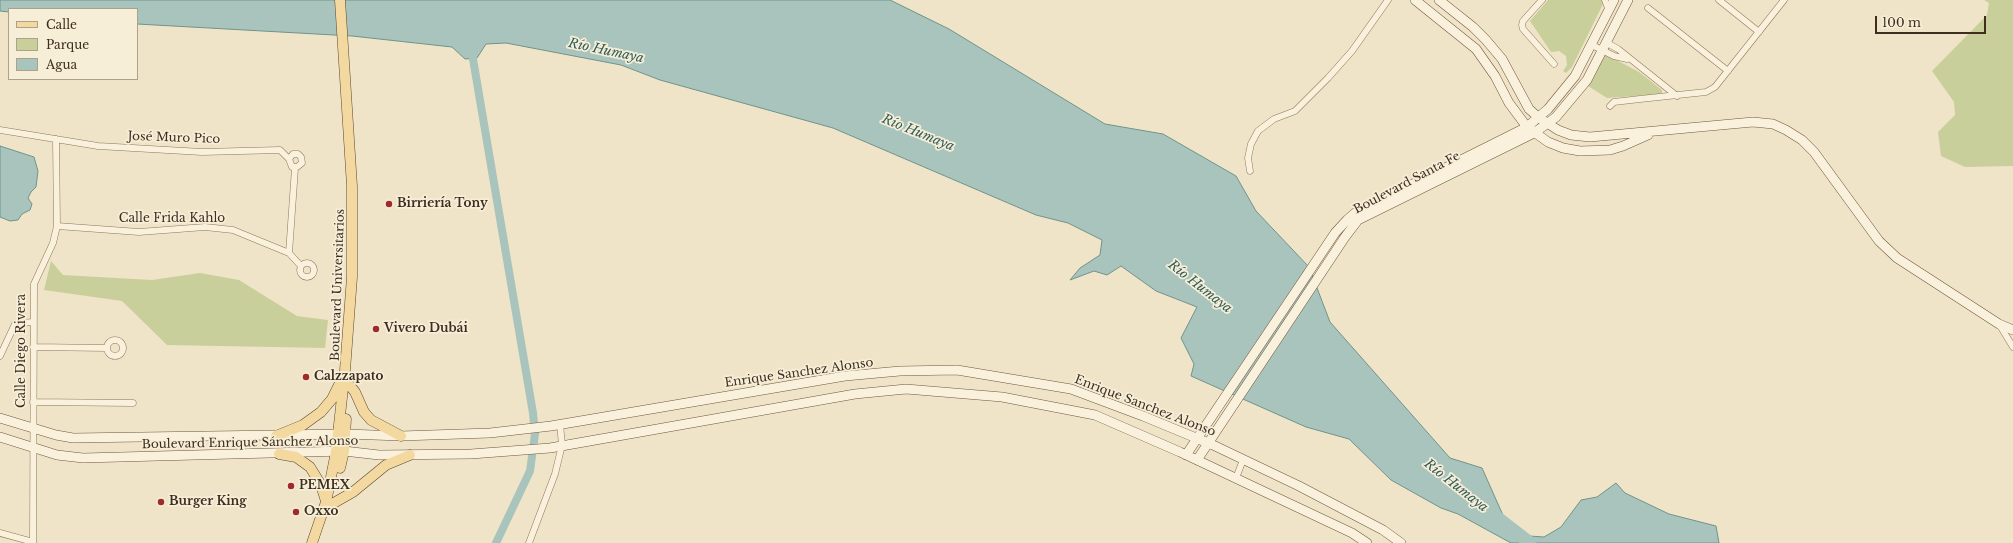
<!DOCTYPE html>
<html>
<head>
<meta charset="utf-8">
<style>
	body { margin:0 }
	#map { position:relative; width:2013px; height:543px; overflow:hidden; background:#f0e4c8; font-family:"Libre Baskerville",serif }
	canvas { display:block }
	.legend { position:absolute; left:8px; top:8px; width:130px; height:72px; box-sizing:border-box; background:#f7eed8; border:1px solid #ada18e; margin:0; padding:5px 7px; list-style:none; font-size:12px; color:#3d2e20 }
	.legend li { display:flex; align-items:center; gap:8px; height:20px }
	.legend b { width:20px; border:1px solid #ada18e }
	.scale { position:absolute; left:1875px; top:16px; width:111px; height:18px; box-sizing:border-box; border:2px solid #3d2e20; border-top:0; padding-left:5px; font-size:12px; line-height:14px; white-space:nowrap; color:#3d2e20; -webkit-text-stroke:3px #f7eed8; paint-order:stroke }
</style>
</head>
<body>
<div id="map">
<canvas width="2013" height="543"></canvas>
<ul class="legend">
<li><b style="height:5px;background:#f3d9a0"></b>Calle</li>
<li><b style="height:11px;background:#c9cf9b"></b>Parque</li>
<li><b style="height:11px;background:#a9c4bc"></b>Agua</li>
</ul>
<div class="scale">100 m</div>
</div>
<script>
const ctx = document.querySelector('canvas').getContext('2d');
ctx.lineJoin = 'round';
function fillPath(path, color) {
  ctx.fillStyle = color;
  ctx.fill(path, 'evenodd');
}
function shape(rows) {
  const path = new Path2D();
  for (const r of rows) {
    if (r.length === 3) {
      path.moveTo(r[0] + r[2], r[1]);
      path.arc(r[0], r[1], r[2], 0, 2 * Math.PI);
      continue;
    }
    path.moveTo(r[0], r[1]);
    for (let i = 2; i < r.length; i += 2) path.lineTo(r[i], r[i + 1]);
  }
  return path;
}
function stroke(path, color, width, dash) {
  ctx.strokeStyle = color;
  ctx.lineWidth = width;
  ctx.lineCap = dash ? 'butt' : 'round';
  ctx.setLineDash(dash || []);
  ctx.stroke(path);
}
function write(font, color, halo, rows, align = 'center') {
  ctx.font = font + ' "Libre Baskerville",serif';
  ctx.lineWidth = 3.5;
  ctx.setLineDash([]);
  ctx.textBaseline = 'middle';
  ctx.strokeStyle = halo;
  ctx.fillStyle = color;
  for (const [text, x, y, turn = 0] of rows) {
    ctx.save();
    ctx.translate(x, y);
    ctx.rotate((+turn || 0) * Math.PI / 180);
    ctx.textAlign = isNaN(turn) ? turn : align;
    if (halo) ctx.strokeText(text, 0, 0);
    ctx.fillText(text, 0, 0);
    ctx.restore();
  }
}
const green = shape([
	[1548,0,1602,0,1603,4,1572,67,1566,73,1563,71,1567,65,1566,56,1559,51,1551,52,1530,21],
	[1984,0,2013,0,2013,166,1965,167,1941,156,1938,132,1955,115,1954,102,1932,71,1987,15,1989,3],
	[1605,54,1639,72,1662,90,1662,94,1607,98,1588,86],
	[51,261,63,275,152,280,200,273,239,280,297,316,328,320,325,348,167,345,122,301,44,290]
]);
const water = shape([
	[0,0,890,0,949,29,1105,124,1163,134,1236,176,1256,211,1309,267,1330,322,1450,458,1482,468,1506,522,1514,535,1544,537,1561,527,1581,500,1597,497,1616,483,1625,493,1669,514,1716,526,1719,543,1511,543,1458,514,1441,508,1391,480,1349,439,1306,427,1191,376,1194,364,1181,338,1197,307,1156,291,1121,266,1107,275,1094,271,1070,280,1080,268,1100,255,1102,240,1068,223,1036,215,833,128,660,80,621,65,506,43,486,44,477,58,465,59,452,47,352,36,137,24,137,9,9,9,9,12,0,11,0,0],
	[0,146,34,157,38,171,36,187,31,192,28,198,32,204,30,210,22,214,18,220,10,221,0,217,0,146]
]);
const canal = shape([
	[473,59,533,413,535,434,530,471,496,543]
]);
const river = shape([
	[1495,516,1530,543]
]);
const street = shape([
	[1542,0,1523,21,1522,25,1523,29,1554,64],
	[1605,0,1609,11],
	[1719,0,1759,32],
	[1648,8,1728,71],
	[1607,43,1618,49,1677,96],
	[1592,45,1614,56,1627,59],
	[1610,106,1614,102,1640,99,1706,92,1715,87,1784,0],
	[0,130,98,146,202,152,280,150,289,159,292,167,297,167,302,163,301,157,298,154,293,154,289,159],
	[1250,171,1248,158,1251,144,1258,131,1274,119,1295,111,1328,78,1352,51,1388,0],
	[57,226,139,232,205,227,233,230,289,253,301,266],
	[289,253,295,168],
	[307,270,7],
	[1999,324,2013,347],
	[115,348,8],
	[33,347,107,348],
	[0,356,15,324,32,322],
	[33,402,133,403],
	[1236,478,1243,460],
	[0,533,33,542],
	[33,543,34,284,53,243,57,226,56,139],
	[529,543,555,474,562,445,560,424]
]);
const secondary = shape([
	[1415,0,1476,49,1495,76,1509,103,1527,127,1548,142,1563,148,1580,151,1610,150,1623,146,1648,135],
	[1439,0,1473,27,1486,40,1502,59,1529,109,1538,117,1558,130,1571,135,1590,137,1753,122,1773,124,1786,130,1802,140,1814,152,1879,241,1897,258,1999,324,2013,330],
	[0,418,56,435,73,438,346,434,401,436,490,433,551,426,845,376,900,371,957,370,1071,389,1143,416,1213,445,1299,486,1383,530,1401,543],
	[0,437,57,455,83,458,344,451,379,455,471,454,550,448,855,394,906,389,1002,397,1095,415,1180,452,1352,533,1367,543],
	[1186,455,1335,233,1347,220,1355,213,1527,127,1548,109,1575,76,1614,0],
	[1197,460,1345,237,1358,220,1534,133,1556,117,1587,80,1628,0]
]);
const primary = shape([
	[347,382,355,392,364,412,371,420,401,436],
	[276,436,303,425,321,412,332,399,341,381],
	[279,454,296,457,310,467,321,485,326,501],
	[340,468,344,451,346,419],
	[332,504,353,492,386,465,410,455],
	[312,543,326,502,336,452,345,370,352,277,352,186,340,0]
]);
const markers = [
	[389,204,4,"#9e2a2b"],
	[376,329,4,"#9e2a2b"],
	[306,377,4,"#9e2a2b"],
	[291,486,4,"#9e2a2b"],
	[161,502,4,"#9e2a2b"],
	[296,512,4,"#9e2a2b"]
];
const streetNames = [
	["José Muro Pico",174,138,2],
	["Boulevard Santa Fe",1407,183,-28],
	["Calle Frida Kahlo",172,219],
	["Boulevard Universitarios",338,285,-88],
	["Calle Diego Rivera",22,351,-90],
	["Enrique Sanchez Alonso",799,373,-8],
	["Enrique Sanchez Alonso",1145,406,21],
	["Boulevard Enrique Sánchez Alonso",250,443,-1]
];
const poiNames = [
	["Birriería Tony",397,204],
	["Vivero Dubái",384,329],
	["Calzzapato",314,377],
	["PEMEX",299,486],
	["Burger King",169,502],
	["Oxxo",304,512]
];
const waterNames = [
	["Río Humaya",606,51,12],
	["Río Humaya",918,133,22],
	["Río Humaya",1200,287,38],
	["Río Humaya",1456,486,38]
];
fillPath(green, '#c9cf9b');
fillPath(water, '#a9c4bc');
stroke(water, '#6f938a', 1);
stroke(canal, '#a9c4bc', 8);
stroke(river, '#a9c4bc', 13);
stroke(street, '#8d765c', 7);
stroke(secondary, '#6f573f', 10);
stroke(primary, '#5b4430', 11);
stroke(street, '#faf1dc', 6);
stroke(secondary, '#faf1dc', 9);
stroke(primary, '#f3d9a0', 10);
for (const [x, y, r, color] of markers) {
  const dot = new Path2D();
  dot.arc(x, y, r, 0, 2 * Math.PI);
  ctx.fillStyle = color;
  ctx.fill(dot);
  stroke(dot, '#f7eed8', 1.5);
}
write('12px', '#3d2e20', '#f7eed8', streetNames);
write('bold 12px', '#3d2e20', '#f7eed8', poiNames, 'left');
write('italic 13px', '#2f5d5a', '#f7eed8', waterNames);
</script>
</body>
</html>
